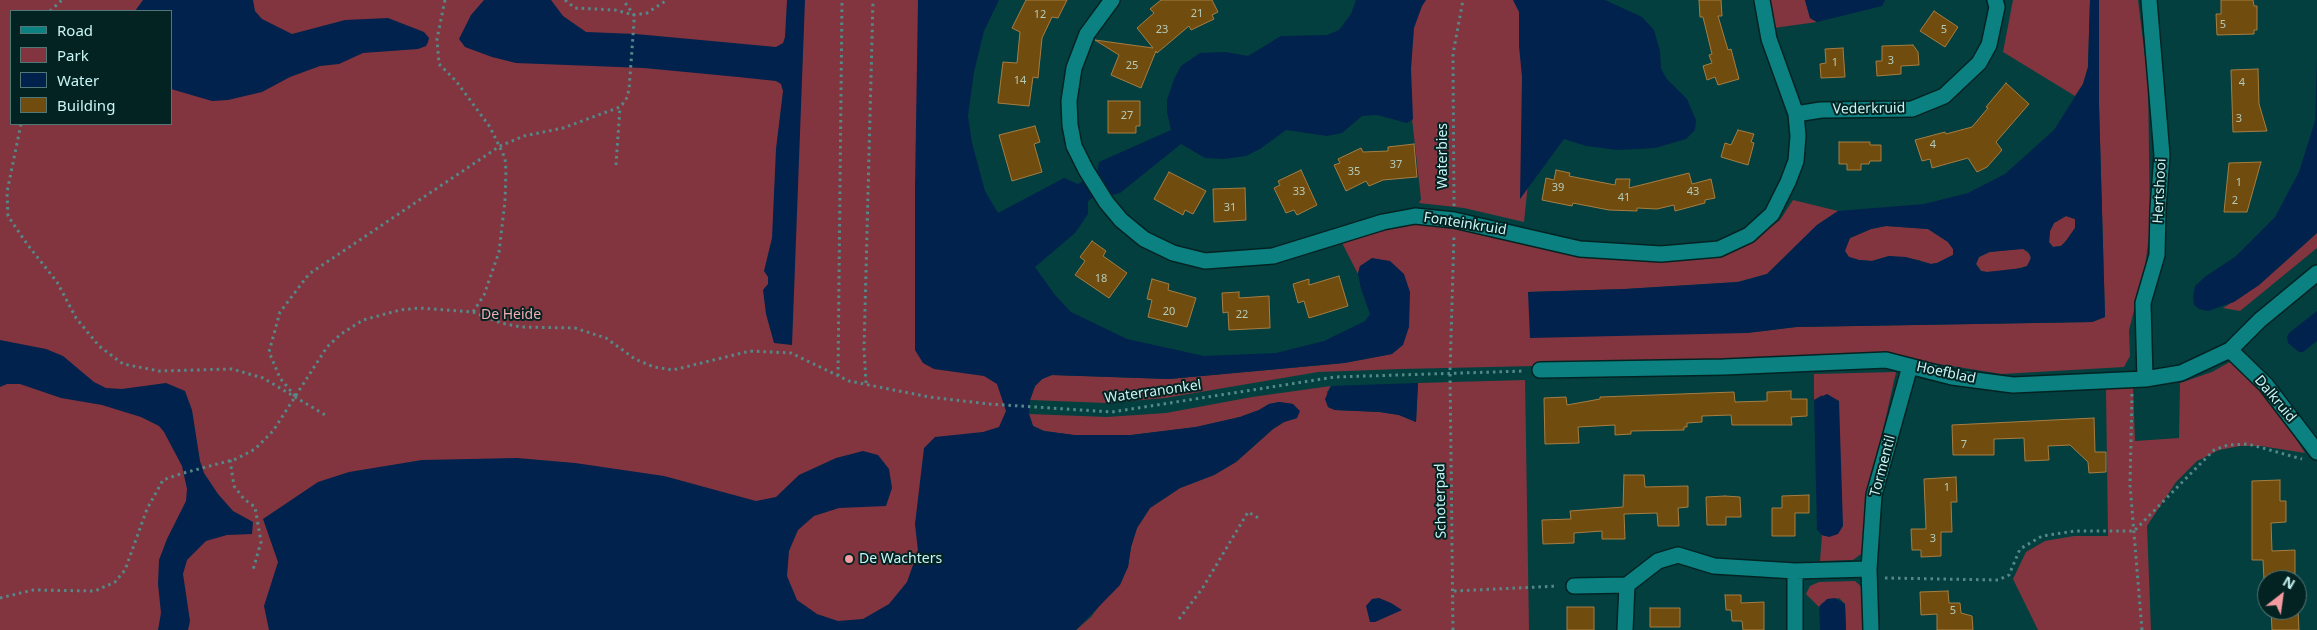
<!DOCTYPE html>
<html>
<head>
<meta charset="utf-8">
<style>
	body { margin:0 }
	#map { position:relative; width:2317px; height:630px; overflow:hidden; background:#043f3f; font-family:"Noto Sans",sans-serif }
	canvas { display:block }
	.legend { position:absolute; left:10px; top:10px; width:162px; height:115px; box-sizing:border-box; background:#032323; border:1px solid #527777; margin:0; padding:6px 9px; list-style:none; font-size:15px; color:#c9f5f4 }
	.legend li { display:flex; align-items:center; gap:10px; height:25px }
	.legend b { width:25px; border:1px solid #527777 }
	.north { position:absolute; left:2257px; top:570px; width:50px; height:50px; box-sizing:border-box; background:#032323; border:1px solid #527777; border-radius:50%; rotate:30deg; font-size:14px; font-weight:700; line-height:20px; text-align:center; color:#c9f5f4 }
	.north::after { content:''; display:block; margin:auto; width:18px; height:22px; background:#f49aa1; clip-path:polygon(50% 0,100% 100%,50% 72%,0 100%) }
</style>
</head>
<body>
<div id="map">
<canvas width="2317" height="630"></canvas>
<ul class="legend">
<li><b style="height:6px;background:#0c8181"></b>Road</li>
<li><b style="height:14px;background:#82353f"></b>Park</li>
<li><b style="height:14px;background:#00224c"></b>Water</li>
<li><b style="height:14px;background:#704c0e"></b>Building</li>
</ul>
<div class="north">N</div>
</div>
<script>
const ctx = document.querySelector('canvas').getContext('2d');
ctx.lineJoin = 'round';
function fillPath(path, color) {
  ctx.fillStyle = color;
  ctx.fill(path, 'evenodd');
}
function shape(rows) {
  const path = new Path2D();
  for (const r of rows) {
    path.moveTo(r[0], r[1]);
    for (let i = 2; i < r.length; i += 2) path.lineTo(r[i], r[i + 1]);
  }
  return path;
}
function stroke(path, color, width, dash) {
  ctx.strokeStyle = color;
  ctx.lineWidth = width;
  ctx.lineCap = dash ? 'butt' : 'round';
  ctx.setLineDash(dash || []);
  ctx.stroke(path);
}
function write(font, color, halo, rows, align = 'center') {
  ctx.font = font + ' "Noto Sans",sans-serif';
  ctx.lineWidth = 4;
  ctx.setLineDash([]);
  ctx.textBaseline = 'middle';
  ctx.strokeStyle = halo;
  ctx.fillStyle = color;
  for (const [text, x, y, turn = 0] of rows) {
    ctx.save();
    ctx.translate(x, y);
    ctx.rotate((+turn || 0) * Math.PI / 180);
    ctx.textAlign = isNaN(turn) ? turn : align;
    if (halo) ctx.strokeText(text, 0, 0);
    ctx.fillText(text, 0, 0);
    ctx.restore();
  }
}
const green = shape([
	[0,0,955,0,956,238,1023,370,988,555,891,630,0,630],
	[11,11,171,11,171,124,11,124],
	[1395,0,1533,0,1545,18,1524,222,1464,208,1419,203,1421,199,1407,74],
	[1770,0,1805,0,1810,18,1817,22,1774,28],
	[2013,0,2090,0,2088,67,2083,84,2075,96,2003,52],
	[2099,0,2138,0,2148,81,2150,228,2145,267,2129,330,2130,356,2124,367,2002,374,1888,356,1669,363,1401,369,1318,372,1165,398,1106,403,1030,400,1035,386,1042,379,1052,375,1169,379,1344,363,1392,354,1360,266,1358,274,1341,241,1408,224,1438,225,1476,231,1526,245,1609,258,1722,255,1752,242,1780,220,1793,200,1838,211,1817,225,1767,274,1737,282,1625,289,1528,292,1747,333,1796,327,2092,322,2105,317,2099,105],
	[2066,216,2075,219,2075,228,2066,241,2061,246,2053,247,2049,242,2050,231,2054,223],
	[1886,226,1928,229,1948,242,1953,249,1953,255,1937,263,1931,264,1918,260,1889,256,1872,261,1859,260,1849,257,1844,251,1850,238,1871,229],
	[2317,233,2317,248,2240,311,2223,308,2259,285],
	[2016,249,2023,249,2031,255,2030,262,2027,266,2009,271,1987,272,1981,271,1976,264,1979,257,1990,252],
	[2235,359,2280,414,2305,453,2261,446,2240,446,2219,450,2197,461,2176,482,2147,526,2151,630,2038,630,2013,579,2026,552,2045,541,2074,536,2108,536,2106,389,2133,388,2135,441,2179,438,2180,383,2212,372],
	[1896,372,1869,493,1861,554,1853,560,1820,561,1822,535,1825,536,1822,395,1814,400,1814,374],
	[1525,380,1529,630,1076,630,1091,617,1128,567,1131,547,1137,528,1150,508,1180,488,1214,475,1236,462,1273,429,1284,422,1297,418,1293,404,1279,402,1269,404,1259,410,1240,417,1196,427,1131,435,1074,435,1044,431,1033,426,1029,414,1107,417,1166,413,1252,397,1331,386,1327,392,1328,407,1335,410,1380,412,1399,415,1416,422,1418,383],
	[1855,581,1866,591,1867,630,1846,630,1845,604,1839,598,1822,603,1819,607,1806,594,1810,586,1819,582]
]);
const water = shape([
	[143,0,253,0,255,11,262,19,292,34,345,20,388,18,424,32,429,38,428,42,426,46,418,49,363,53,339,64,320,66,290,77,262,92,228,100,212,101,171,89,171,11,135,11],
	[484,0,551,0,563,16,586,32,636,34,776,47,783,43,785,37,787,0,805,0,792,345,774,343,766,314,763,290,768,284,768,277,764,271,772,238,776,149,783,91,781,84,776,81,738,77,644,68,516,63,492,57,465,47,459,39,471,15],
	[918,0,999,0,984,31,974,72,968,116,972,143,985,191,998,213,1064,178,1078,184,1097,173,1099,162,1171,130,1167,112,1167,100,1174,79,1181,66,1200,53,1226,52,1248,56,1281,36,1327,35,1339,30,1351,14,1356,0,1426,0,1422,6,1414,28,1411,69,1413,119,1407,123,1377,115,1362,116,1342,133,1327,136,1286,130,1260,149,1246,156,1224,159,1205,158,1181,144,1120,193,1112,195,1107,188,1088,201,1088,214,1075,233,1035,267,1055,295,1071,312,1127,339,1204,356,1276,353,1324,341,1365,321,1370,314,1361,289,1358,274,1360,266,1372,258,1390,261,1404,274,1410,292,1409,327,1403,345,1392,354,1344,363,1169,379,1052,375,1042,379,1035,386,1030,400,1029,414,1033,426,1044,431,1074,435,1131,435,1196,427,1240,417,1259,410,1269,404,1279,402,1293,404,1300,411,1297,418,1284,422,1273,429,1236,462,1214,475,1180,488,1150,508,1137,528,1131,547,1128,567,1120,585,1076,630,269,630,264,606,278,562,263,519,318,482,349,472,422,460,517,458,575,463,664,476,756,501,776,497,799,475,836,458,863,451,878,455,889,469,892,488,886,506,839,508,814,516,798,530,789,551,787,576,797,600,817,614,838,621,863,619,889,604,907,582,918,551,915,524,924,448,935,437,983,432,999,427,1006,411,997,384,984,376,934,369,923,363,915,350,915,188],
	[1513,0,1605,0,1642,17,1654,30,1660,51,1661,69,1667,79,1687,99,1696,120,1695,130,1686,139,1655,148,1618,150,1586,146,1564,139,1520,199,1522,77,1519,46,1519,12],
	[1805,0,1885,0,1882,6,1817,22,1810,18],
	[2090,0,2099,0,2099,105,2105,317,2092,322,1796,327,1747,333,1530,338,1528,292,1625,289,1739,282,1767,274,1817,225,1838,211,1924,204,1968,193,2005,174,2054,130,2083,84,2088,67],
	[2066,216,2075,219,2075,228,2066,241,2061,246,2053,247,2049,242,2050,231,2054,223],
	[1886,226,1928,229,1948,242,1953,249,1953,255,1937,263,1931,264,1906,257,1889,256,1872,261,1859,260,1849,257,1845,251,1850,238,1871,229],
	[2023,249,2028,251,2031,258,2027,266,2022,268,1987,272,1981,271,1976,264,1979,257,1989,252],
	[2317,58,2317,233,2259,285,2234,302,2208,311,2199,309,2194,305,2193,296,2195,286,2206,276,2235,257,2275,217,2299,172,2315,121],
	[2317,311,2317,341,2303,352,2299,352,2288,343,2287,337,2289,333],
	[0,340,46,349,63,356,94,382,106,388,122,389,166,383,185,391,192,410,200,461,204,473,218,494,233,511,253,522,252,534,227,535,206,541,187,560,183,574,190,621,188,630,158,630,161,613,158,584,159,560,167,539,186,501,187,489,182,466,164,432,159,426,141,417,102,405,61,398,20,384,7,384,0,387],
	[1418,383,1416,422,1399,415,1380,412,1335,410,1328,407,1325,399,1331,386],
	[1827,394,1839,401,1843,526,1838,534,1829,537,1822,535,1817,530,1814,400],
	[1379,598,1391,603,1402,610,1375,622,1370,622,1366,606,1372,599],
	[1835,598,1845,604,1846,630,1820,630,1819,607,1827,599]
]);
const building = shape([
	[1026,0,1067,0,1058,18,1052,17,1042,38,1038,78,1033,77,1029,106,998,103,1003,62,1017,63,1020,32,1012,28,1026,0],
	[1161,0,1212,0,1218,12,1212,15,1214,19,1191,30,1189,26,1157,53,1156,51,1141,88,1111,75,1119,55,1095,40,1153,48,1137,28,1154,13,1150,9,1161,0],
	[1699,0,1721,0,1722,16,1718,16,1728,50,1731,49,1739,79,1718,85,1715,77,1707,80,1703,66,1712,63,1709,55,1712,54,1703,17,1700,17,1699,0],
	[2221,0,2253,0,2254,6,2257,6,2257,30,2254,30,2254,34,2217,35,2216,14,2221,14,2221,0],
	[1934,11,1958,27,1945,47,1920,31,1934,11],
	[1913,45,1918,52,1919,65,1901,66,1901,74,1877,76,1876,61,1882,61,1882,46,1913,45],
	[1843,48,1845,77,1821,78,1820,64,1826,63,1825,49,1843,48],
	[2258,69,2259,104,2267,131,2233,132,2231,70,2258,69],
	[2006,83,2029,104,1996,142,2002,150,1987,167,1977,172,1968,158,1932,168,1930,159,1922,161,1915,140,1945,132,1946,134,1972,127,1988,108,1986,107,2006,83],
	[1108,101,1140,101,1140,126,1136,126,1136,133,1108,133,1108,101],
	[1035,126,1040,142,1034,144,1042,172,1012,181,999,135,1035,126],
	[1738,130,1754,134,1751,142,1754,143,1748,165,1721,157,1725,143,1731,145,1738,130],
	[1839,142,1870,142,1870,145,1881,145,1881,161,1870,161,1869,164,1861,164,1861,170,1847,170,1847,164,1839,164,1839,142],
	[1414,144,1417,177,1383,180,1369,186,1366,181,1346,191,1334,165,1340,163,1338,159,1361,148,1363,152,1388,151,1388,147,1414,144],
	[2261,162,2247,212,2224,212,2229,163,2261,162],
	[1301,170,1317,205,1297,215,1294,210,1286,213,1274,188,1280,185,1278,181,1301,170],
	[1556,170,1570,173,1569,176,1615,185,1616,179,1630,179,1629,188,1689,173,1692,184,1711,179,1715,198,1705,200,1705,203,1675,211,1674,205,1657,209,1637,208,1637,211,1609,210,1573,203,1572,206,1542,200,1546,178,1554,180,1556,170],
	[1169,172,1206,191,1193,214,1185,210,1183,215,1154,199,1169,172],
	[1245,188,1246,220,1214,222,1213,189,1245,188],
	[1092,241,1106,251,1103,256,1127,273,1109,298,1075,275,1085,261,1080,257,1092,241],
	[1339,276,1348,306,1309,318,1304,301,1298,303,1293,284,1309,279,1309,285,1339,276],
	[1152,279,1169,284,1168,290,1196,298,1187,327,1148,317,1152,300,1147,299,1152,279],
	[1239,292,1239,298,1269,296,1270,328,1229,330,1228,312,1223,313,1222,293,1239,292],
	[1791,391,1791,399,1807,399,1807,416,1791,417,1792,425,1732,425,1731,415,1702,416,1702,422,1687,423,1687,427,1684,427,1684,430,1631,431,1631,434,1615,435,1615,425,1578,427,1579,443,1545,444,1544,398,1566,397,1567,405,1600,399,1600,397,1734,392,1735,402,1767,401,1767,392,1791,391],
	[2094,418,2095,452,2106,452,2106,472,2089,473,2088,462,2070,445,2048,446,2049,460,2025,461,2024,438,1994,439,1994,455,1953,455,1952,425,2094,418],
	[1624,475,1644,475,1645,487,1688,486,1688,507,1678,508,1679,526,1658,526,1657,513,1624,514,1625,539,1602,539,1602,531,1574,533,1574,543,1543,544,1542,520,1571,519,1570,511,1623,507,1624,475],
	[1956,477,1957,502,1951,502,1952,532,1941,532,1941,556,1921,557,1921,550,1912,550,1911,529,1926,529,1924,479,1956,477],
	[2280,480,2280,501,2286,501,2286,522,2271,523,2272,551,2295,550,2295,573,2293,580,2264,580,2263,560,2252,560,2252,481,2280,480],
	[1809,495,1809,513,1795,513,1795,536,1772,536,1772,508,1782,508,1782,496,1809,495],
	[1725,496,1740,497,1741,517,1726,517,1726,525,1707,525,1706,497,1725,496],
	[1948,591,1949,603,1960,603,1961,613,1972,616,1973,630,1937,630,1937,614,1921,615,1920,592,1948,591],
	[1725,595,1741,595,1741,603,1764,602,1764,630,1743,630,1742,621,1732,621,1731,610,1726,610,1725,595],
	[1567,607,1594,607,1594,630,1567,630,1567,607],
	[1650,608,1680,608,1680,627,1650,627,1650,608],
	[2271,610,2298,610,2299,630,2272,630,2271,610]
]);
const path = shape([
	[445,0,437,39,439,64,456,81,490,127,505,158,506,171,505,201,499,252,484,295,473,312],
	[565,0,575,8,615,10,634,15,647,13,667,0],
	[50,11,62,0],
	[21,124,7,192,8,216,27,244,57,282,76,318,99,346,123,364,159,371,232,369,263,378,327,416],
	[616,165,620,107],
	[1454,206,1453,54,1463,0],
	[838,376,842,0],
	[866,383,864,349,873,0],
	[2132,394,2130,485,2142,630],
	[295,396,280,378,269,352,280,312,309,274,500,146,524,136,563,128,620,107,626,100,629,90,634,22,634,15,623,0],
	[230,460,234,486,244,499,255,507,261,542,253,570],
	[1885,578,1998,580,2009,575,2020,549,2042,536,2075,531,2134,531,2214,450,2228,445,2248,444,2302,459],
	[1454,591,1558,586],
	[0,598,33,590,95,591,115,582,125,570,147,509,163,480,180,474,236,459,255,449,273,431,327,347,341,334,363,320,400,310,419,308,473,312,501,323,521,327,575,328,606,338,635,359,654,367,673,370,750,351,791,353,849,381,929,397,989,404,1112,412,1335,377,1525,371],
	[1179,619,1202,589,1248,512,1260,519],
	[1453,630,1450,372,1454,235]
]);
const street = shape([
	[1112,0,1087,34,1074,68,1069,101,1070,125,1074,146,1086,170,1106,202,1121,220,1144,239,1173,253,1205,261,1273,256,1383,222,1415,216,1454,220,1580,249,1661,254,1719,249,1749,235,1772,214,1788,182,1796,161,1798,136,1796,114,1769,39,1762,0],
	[1796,114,1821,110,1912,109,1944,96,1979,63,1989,45,1997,7,1995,0],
	[2230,350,2266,385,2317,452],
	[1540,370,1724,367,1886,360,1952,377,2013,385,2145,379,2181,373,2230,350,2260,320,2317,273],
	[2145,379,2143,303,2157,255,2158,209,2162,155,2149,0],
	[1795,571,1795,630],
	[1574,586,1627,585,1658,561,1678,555,1714,566,1795,571,1869,569],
	[1625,630,1627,585],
	[1871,630,1869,569,1874,495,1910,366]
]);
const markers = [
	[849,559,5,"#f49aa1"]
];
const numberNames = [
	["21",1197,14],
	["12",1040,15],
	["5",2223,25],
	["23",1162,30],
	["5",1944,30],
	["3",1891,61],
	["1",1835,63],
	["25",1132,66],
	["14",1020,81],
	["4",2242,83],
	["27",1127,116],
	["3",2239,119],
	["4",1933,145],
	["37",1396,165],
	["35",1354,172],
	["1",2239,183],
	["39",1558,188],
	["33",1299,192],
	["43",1693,192],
	["41",1624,198],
	["2",2235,201],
	["31",1230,208],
	["18",1101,279],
	["20",1169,312],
	["22",1242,315],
	["7",1964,445],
	["1",1947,488],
	["3",1933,539],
	["5",1953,611]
];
const streetNames = [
	["Vederkruid",1869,109,-1],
	["Waterbies",1443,156,-90],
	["Hertshooi",2160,191,-87],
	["Fonteinkruid",1465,224,9],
	["Hoefblad",1946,373,12],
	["Waterranonkel",1153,392,-8],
	["Dalkruid",2275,399,50],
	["Tormentil",1883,466,-75],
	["Schoterpad",1441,501,-91]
];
const parkNames = [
	["De Heide",511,315]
];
const poiNames = [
	["De Wachters",859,559]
];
fillPath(green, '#82353f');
fillPath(water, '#00224c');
fillPath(building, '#704c0e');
stroke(building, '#a67d42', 1);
stroke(street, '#032323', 18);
stroke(path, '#558989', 3, [2.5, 4]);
stroke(street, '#0c8181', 15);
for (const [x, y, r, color] of markers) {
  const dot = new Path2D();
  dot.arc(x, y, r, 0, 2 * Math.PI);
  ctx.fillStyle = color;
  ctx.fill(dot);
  stroke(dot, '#032323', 2);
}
write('11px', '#b3cbba', null, numberNames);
write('14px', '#c9f5f4', '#032323', streetNames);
write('14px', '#f3acb1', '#032323', parkNames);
write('14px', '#c9f5f4', '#032323', poiNames, 'left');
</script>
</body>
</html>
